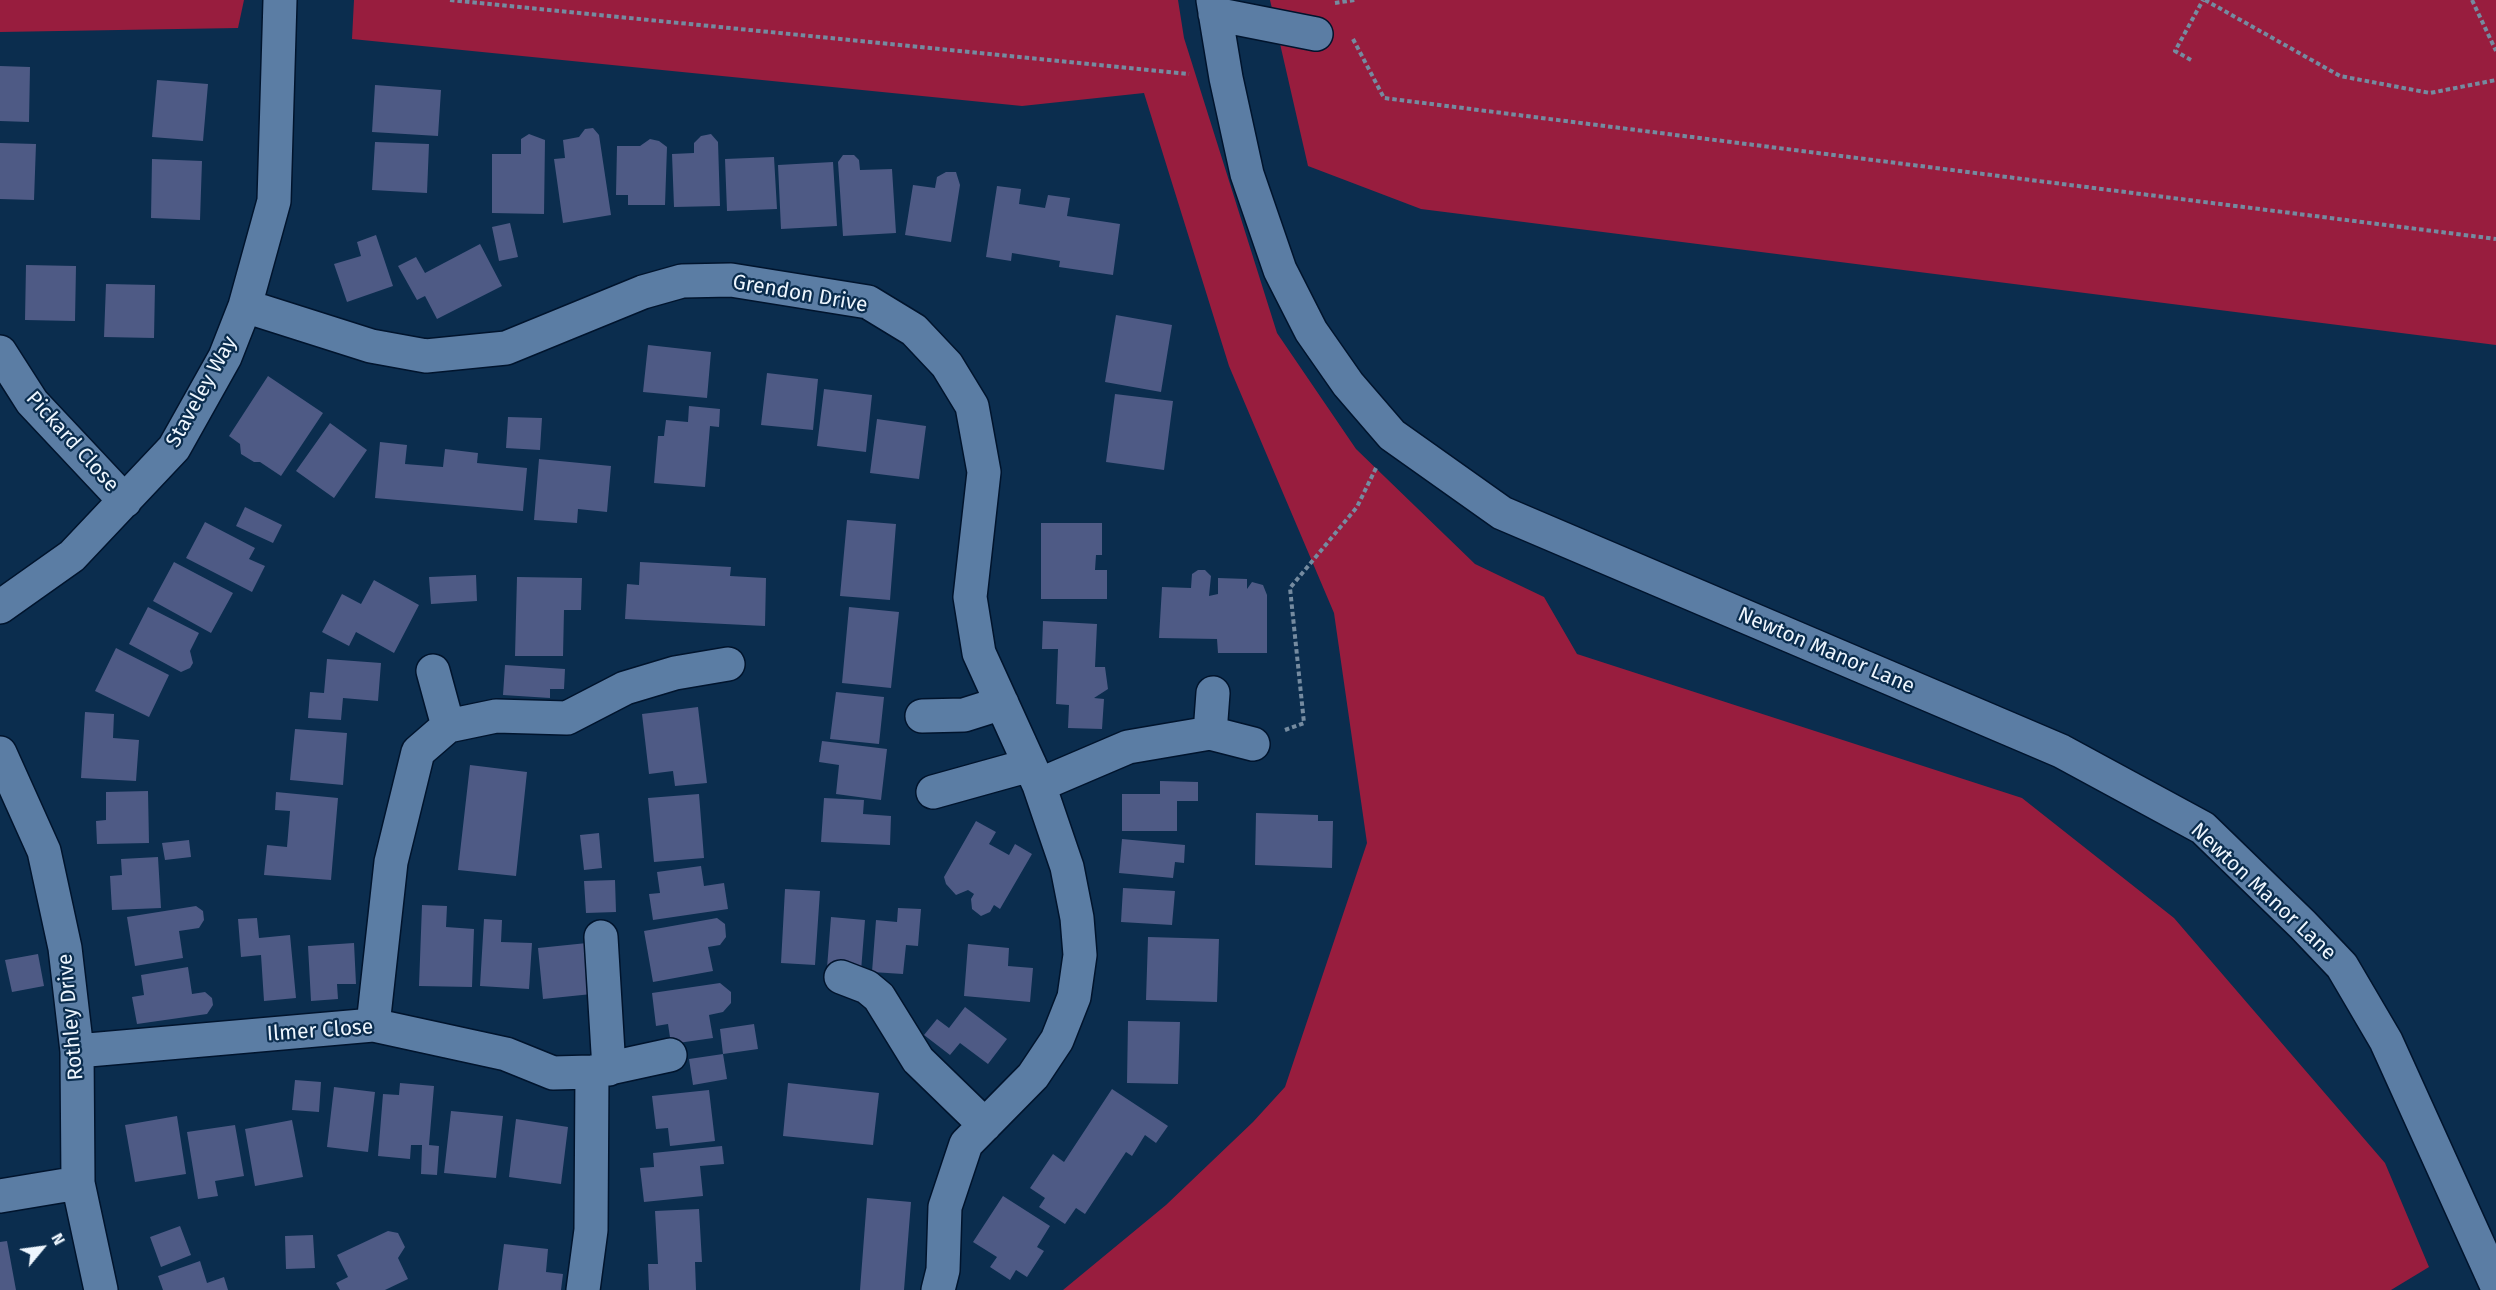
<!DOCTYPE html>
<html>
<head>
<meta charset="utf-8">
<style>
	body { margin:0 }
	#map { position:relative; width:2496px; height:1290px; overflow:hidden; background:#0b2d4e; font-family:"Fira Sans",sans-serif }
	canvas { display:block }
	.north { position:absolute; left:12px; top:1218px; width:60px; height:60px; -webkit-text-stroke:4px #0b2d4e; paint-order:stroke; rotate:61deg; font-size:16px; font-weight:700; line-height:24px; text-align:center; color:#eef6fe }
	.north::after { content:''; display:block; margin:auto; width:21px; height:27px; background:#eef6fe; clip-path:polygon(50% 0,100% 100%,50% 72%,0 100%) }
</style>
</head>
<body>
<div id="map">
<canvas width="2496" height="1290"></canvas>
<div class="north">N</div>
</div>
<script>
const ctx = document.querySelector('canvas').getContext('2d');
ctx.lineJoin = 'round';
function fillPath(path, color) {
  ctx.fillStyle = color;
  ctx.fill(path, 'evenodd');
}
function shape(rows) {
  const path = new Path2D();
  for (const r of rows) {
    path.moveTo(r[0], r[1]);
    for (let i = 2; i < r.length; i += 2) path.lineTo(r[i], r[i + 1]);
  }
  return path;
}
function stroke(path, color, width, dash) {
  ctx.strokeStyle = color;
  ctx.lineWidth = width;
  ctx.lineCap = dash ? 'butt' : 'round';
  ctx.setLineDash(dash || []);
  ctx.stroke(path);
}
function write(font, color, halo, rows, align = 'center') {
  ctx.font = font + ' "Fira Sans",sans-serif';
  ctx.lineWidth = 4.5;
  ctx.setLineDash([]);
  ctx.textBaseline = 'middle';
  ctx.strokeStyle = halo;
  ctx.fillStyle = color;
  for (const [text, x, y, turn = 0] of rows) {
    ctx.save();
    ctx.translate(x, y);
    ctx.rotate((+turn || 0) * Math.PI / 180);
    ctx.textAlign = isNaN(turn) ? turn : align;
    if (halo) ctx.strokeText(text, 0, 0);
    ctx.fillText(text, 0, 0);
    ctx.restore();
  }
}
const green = shape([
	[0,0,244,0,238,28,0,32],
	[354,0,1178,0,1184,38,1277,333,1356,449,1475,564,1544,597,1577,654,2022,798,2174,918,2385,1163,2429,1267,2391,1290,1063,1290,1166,1205,1253,1122,1285,1087,1367,843,1334,613,1229,366,1144,93,1022,106,352,39],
	[1270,0,2496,0,2496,345,1421,209,1308,166]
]);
const building = shape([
	[0,66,30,67,29,122,0,121],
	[157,80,208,84,203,141,152,137],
	[375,85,441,90,438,136,372,132],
	[593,128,599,135,611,215,563,223,554,159,565,158,563,140,579,137,585,129],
	[529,134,545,140,544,214,492,213,492,154,521,154,521,139],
	[711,134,718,142,720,206,674,207,672,154,694,153,694,143,701,136],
	[650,139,659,141,667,147,665,205,628,205,628,195,616,195,617,146,640,146],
	[375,142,429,144,427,193,372,190],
	[0,143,36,144,34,200,0,199],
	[843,155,854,155,859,160,860,170,892,169,896,233,843,236,838,162],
	[774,157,777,209,727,211,725,159],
	[152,159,202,161,200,220,151,218],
	[833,162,837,226,781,229,778,165],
	[946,172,956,172,960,185,951,242,905,235,913,185,935,188,937,177],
	[997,186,1021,189,1019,204,1045,208,1048,195,1070,198,1067,216,1120,224,1113,275,1059,267,1060,261,1012,253,1011,261,986,257],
	[510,223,518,257,499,261,492,227],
	[376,235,393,286,347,302,334,264,361,256,357,242],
	[480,244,502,286,437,319,425,296,417,300,398,266,416,257,425,273],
	[26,265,76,266,75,321,25,320],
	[106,284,155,285,154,338,104,337],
	[1116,315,1172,325,1161,392,1105,382],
	[648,345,711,352,707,398,643,392],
	[767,373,818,379,813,430,761,425],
	[268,376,323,413,281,476,260,462,254,462,241,454,240,444,229,436],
	[824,389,872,395,866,452,817,446],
	[1115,394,1173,401,1164,470,1106,462],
	[689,406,720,409,719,427,710,426,705,487,654,483,658,436,664,436,666,420,688,422],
	[508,417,542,418,540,450,506,448],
	[877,419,926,426,919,479,870,473],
	[330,423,367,450,334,498,296,471],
	[380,442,407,445,405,464,443,467,445,449,478,453,477,463,527,468,523,511,375,498],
	[539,459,611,466,607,512,578,509,577,523,534,520],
	[245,507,282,525,273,543,236,526],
	[847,520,896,524,890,600,840,596],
	[205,522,255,548,249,559,265,566,252,592,186,558],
	[1041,523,1102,523,1102,555,1096,555,1095,570,1107,570,1107,599,1041,599],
	[174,562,233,593,211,633,153,601],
	[640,562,731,567,730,576,766,578,765,626,625,619,627,584,639,585],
	[1198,570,1205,570,1211,576,1209,596,1218,594,1218,578,1247,579,1247,589,1252,582,1263,585,1267,595,1267,653,1218,653,1217,639,1159,638,1162,587,1191,588,1192,574],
	[476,575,477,601,431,604,429,577],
	[517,577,582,578,581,610,564,610,563,656,515,656],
	[374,580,419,605,394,653,356,632,349,646,322,632,342,594,361,604],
	[148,607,199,633,190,651,193,663,190,668,181,672,129,644],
	[849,607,899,612,891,688,842,683],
	[1043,621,1097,624,1095,667,1105,667,1108,689,1094,698,1104,699,1102,729,1068,728,1069,705,1056,704,1058,649,1042,649],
	[116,648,169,675,149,717,95,691],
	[327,659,381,663,378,701,343,698,341,720,308,718,310,692,324,693],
	[505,665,565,669,564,689,550,689,550,698,503,695],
	[836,692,884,697,879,744,830,739],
	[698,707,707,783,675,786,673,771,649,774,642,714],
	[85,712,114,714,113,738,139,740,136,781,81,778],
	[295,729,347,733,343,785,290,780],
	[822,741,887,749,881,800,836,794,839,765,819,762],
	[470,765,527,772,516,876,458,870],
	[1160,781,1198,782,1198,801,1177,801,1177,831,1122,831,1122,794,1160,794],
	[148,791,149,843,97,844,96,821,106,820,106,792],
	[276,792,338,798,331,880,264,875,267,845,287,847,290,811,275,810],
	[699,794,704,858,654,862,648,798],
	[824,798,864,800,863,814,891,816,890,845,821,842],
	[1256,813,1318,815,1318,821,1333,821,1332,868,1255,865],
	[976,821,996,832,989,844,1009,855,1015,844,1032,854,1000,909,994,905,990,912,981,916,972,909,971,899,974,894,968,890,956,895,946,884,944,877],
	[599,833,602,868,584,870,580,835],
	[1122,839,1185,845,1184,863,1175,862,1173,878,1119,873],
	[189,840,191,857,165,860,162,843],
	[158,857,161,908,112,910,110,876,122,875,121,859],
	[701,866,704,886,724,883,728,909,653,920,649,894,660,893,657,872],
	[615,880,616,912,586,913,584,881],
	[1123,888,1175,891,1172,925,1121,922],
	[785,889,820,891,815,965,781,963],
	[422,905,447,906,446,927,474,929,472,987,419,986],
	[196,906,203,911,204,920,199,928,179,931,183,958,135,966,127,917],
	[898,908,921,909,918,946,906,945,903,974,872,972,876,920,897,922],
	[831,917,865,920,861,971,827,968],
	[257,918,259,938,290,935,296,998,264,1001,261,955,241,957,238,919],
	[717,918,725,924,726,937,720,945,708,947,713,971,653,982,644,931],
	[484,919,502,920,501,942,532,943,529,989,480,986],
	[1148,937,1219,939,1217,1002,1146,1000],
	[354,943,356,984,337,984,338,999,311,1001,308,946],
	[587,943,592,994,543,999,538,948],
	[968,944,1009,948,1008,966,1033,968,1030,1002,964,996],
	[38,954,44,986,12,992,5,960],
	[188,967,192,994,205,992,212,998,213,1005,207,1014,137,1024,132,997,144,995,141,975],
	[720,983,731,992,731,1003,723,1012,709,1015,713,1038,671,1044,668,1024,656,1026,652,993],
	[965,1007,1007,1039,988,1064,960,1043,950,1055,924,1035,937,1019,949,1028],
	[1128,1021,1180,1022,1178,1084,1127,1083],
	[754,1024,758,1049,723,1054,720,1029],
	[723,1054,727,1079,693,1085,689,1059],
	[295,1080,321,1082,319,1112,292,1110],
	[400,1083,434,1086,429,1145,439,1146,437,1175,421,1174,422,1145,411,1145,410,1159,378,1156,383,1094,399,1095],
	[788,1083,879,1093,873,1145,783,1136],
	[334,1087,375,1092,368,1152,327,1147],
	[1112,1089,1168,1126,1156,1143,1145,1135,1132,1156,1126,1152,1085,1214,1076,1208,1065,1224,1039,1207,1045,1198,1030,1188,1053,1154,1064,1162],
	[709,1090,715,1141,670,1146,668,1128,656,1129,652,1096],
	[451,1111,503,1116,496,1178,444,1173],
	[177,1116,186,1174,135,1182,125,1125],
	[516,1119,568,1127,561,1184,509,1177],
	[292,1120,303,1177,255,1186,245,1129],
	[235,1125,244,1176,215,1181,218,1196,198,1199,187,1132],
	[722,1146,724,1164,700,1166,703,1196,644,1202,640,1168,654,1167,653,1153],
	[1003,1196,1050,1226,1037,1247,1044,1251,1027,1277,1016,1270,1010,1280,990,1267,997,1257,973,1242],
	[867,1198,911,1202,904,1290,860,1290],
	[699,1209,702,1262,695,1262,696,1290,649,1290,648,1264,658,1264,655,1211],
	[180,1226,191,1255,161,1267,150,1237],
	[388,1231,398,1233,405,1247,398,1258,408,1279,385,1290,340,1290,336,1283,348,1277,337,1255],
	[313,1235,315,1268,286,1269,285,1236],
	[7,1241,16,1290,0,1290,0,1242],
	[504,1244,548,1249,546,1272,563,1274,561,1290,498,1290],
	[200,1261,207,1283,224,1277,228,1290,163,1290,158,1276]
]);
const path = shape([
	[450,0,1189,74],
	[2205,0,2340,76,2430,93,2496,80],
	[2472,0,2496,51],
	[1335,3,1355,0],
	[1353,39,1384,98,2496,239],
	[2191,60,2175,51,2203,0],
	[1285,730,1304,723,1290,588,1357,507,1376,468]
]);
const minor = shape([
	[1213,0,1226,78,1247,174,1280,270,1311,331,1348,384,1392,435,1502,513,2061,751,2203,828,2303,925,2342,966,2386,1041,2496,1284],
	[1215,14,1316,34],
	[245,306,371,346,426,356,506,348,643,292,682,281,731,280,868,302,914,330,947,365,972,406,984,472,970,597,979,653,1039,785,1067,867,1077,918,1080,955,1074,997,1057,1040,1033,1076,966,1144,945,1207,943,1270,938,1290],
	[0,352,32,402,125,501],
	[0,607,72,556,174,448,225,357,245,306,274,201,280,0],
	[433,671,448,726],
	[922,716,964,715,1002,703],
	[1210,733,1213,693],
	[0,753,44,851,65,948,77,1051,78,1183,101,1290],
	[1039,785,1128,747,1210,733,1253,744],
	[933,792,1030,765],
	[601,937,609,1069],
	[841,977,867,987,879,997,918,1060,985,1125],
	[373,1025,391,862,418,752,448,726,496,716,567,718,625,688,675,673,728,664],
	[77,1051,373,1025,506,1054,553,1073,592,1072,670,1055],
	[0,1196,78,1183],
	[583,1290,591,1230,592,1072]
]);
const streetNames = [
	["Grendon Drive",800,294,10],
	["Staveley Way",202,392,-61],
	["Pickard Close",72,442,48],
	["Newton Manor Lane",1826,651,23],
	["Newton Manor Lane",2263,892,43],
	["Rothley Drive",71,1017,-95],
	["Ilmer Close",320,1031,-4]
];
fillPath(green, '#981d3e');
fillPath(building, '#4e5a85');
stroke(minor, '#00142d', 36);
stroke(path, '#758ba0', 4, [4.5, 3]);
stroke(minor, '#5b7da4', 33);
write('21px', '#eef6fe', '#0b2d4e', streetNames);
</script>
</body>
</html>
